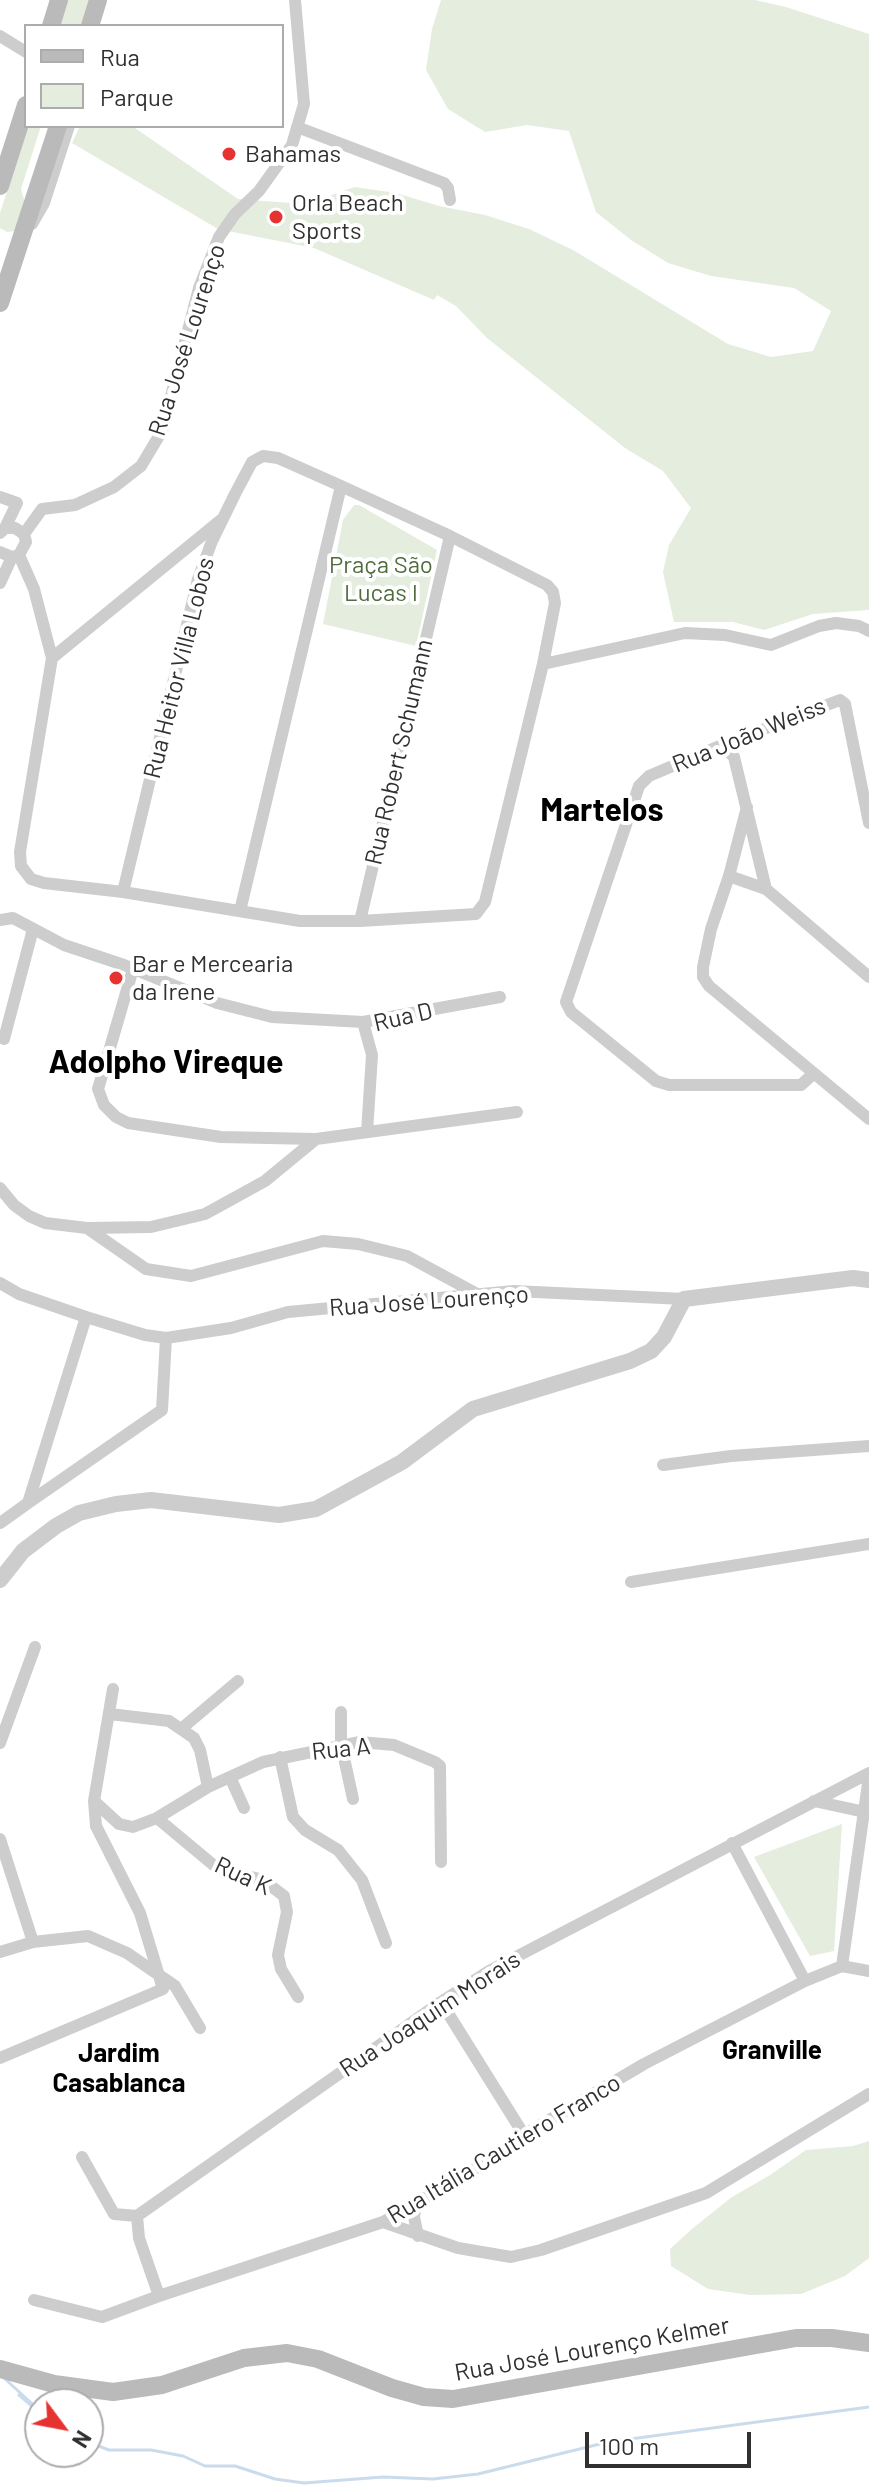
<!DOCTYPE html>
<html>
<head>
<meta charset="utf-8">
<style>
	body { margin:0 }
	#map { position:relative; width:869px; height:2492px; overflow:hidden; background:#fff; font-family:Barlow,sans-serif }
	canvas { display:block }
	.legend { position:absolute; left:24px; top:24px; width:260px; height:104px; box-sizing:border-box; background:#fff; border:2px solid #acacac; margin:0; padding:10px 14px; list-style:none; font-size:24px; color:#303030 }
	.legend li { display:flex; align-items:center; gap:16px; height:40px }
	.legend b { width:40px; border:2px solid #acacac }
	.north { position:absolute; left:24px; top:2388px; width:80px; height:80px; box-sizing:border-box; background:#fff; border:2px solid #acacac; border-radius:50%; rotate:122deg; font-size:22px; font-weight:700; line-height:32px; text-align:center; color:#303030 }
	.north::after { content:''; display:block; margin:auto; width:28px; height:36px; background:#e63332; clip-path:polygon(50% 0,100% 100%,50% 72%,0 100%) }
	.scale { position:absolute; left:585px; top:2432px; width:166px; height:36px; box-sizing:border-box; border:4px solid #303030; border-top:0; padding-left:10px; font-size:24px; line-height:28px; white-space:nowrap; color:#303030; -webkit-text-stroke:6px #fff; paint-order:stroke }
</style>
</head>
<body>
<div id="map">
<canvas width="869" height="2492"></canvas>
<ul class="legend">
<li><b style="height:10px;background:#bababa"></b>Rua</li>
<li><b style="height:22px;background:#e4edde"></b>Parque</li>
</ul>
<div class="north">N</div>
<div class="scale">100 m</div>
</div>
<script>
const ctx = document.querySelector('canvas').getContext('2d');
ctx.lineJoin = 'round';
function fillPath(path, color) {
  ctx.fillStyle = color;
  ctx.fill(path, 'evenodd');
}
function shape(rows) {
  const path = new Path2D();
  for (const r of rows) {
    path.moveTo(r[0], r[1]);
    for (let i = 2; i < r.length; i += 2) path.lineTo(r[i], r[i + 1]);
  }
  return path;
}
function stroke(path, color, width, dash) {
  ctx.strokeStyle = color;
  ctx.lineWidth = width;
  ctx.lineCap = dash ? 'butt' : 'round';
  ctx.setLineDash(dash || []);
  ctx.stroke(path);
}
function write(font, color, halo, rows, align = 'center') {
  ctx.font = font + ' Barlow,sans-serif';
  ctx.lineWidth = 8;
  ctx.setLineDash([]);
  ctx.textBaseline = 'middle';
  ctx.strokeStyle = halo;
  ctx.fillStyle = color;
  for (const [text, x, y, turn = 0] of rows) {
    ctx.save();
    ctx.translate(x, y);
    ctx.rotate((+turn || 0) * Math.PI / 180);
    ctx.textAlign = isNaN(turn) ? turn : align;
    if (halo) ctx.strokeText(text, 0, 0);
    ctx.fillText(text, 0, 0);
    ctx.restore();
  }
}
const green = shape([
	[68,0,89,0,81,26,60,26],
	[441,0,755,0,786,7,869,34,869,610,813,614,764,630,733,622,674,622,663,572,669,545,691,508,663,471,625,448,487,338,456,306,437,295,434,300,314,248,218,229,72,143,80,126,132,126,238,199,316,205,314,201,355,187,396,193,439,206,485,215,529,229,573,250,728,344,771,357,813,351,831,311,794,288,711,276,668,263,631,240,596,212,569,131,527,125,485,132,448,109,426,70,432,29],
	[28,126,41,126,21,189,25,203,15,231,7,232,0,228,0,213],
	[354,505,359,505,437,550,416,646,323,624,343,520],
	[842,1824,834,1951,810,1956,754,1857],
	[869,2141,869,2258,845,2276,801,2294,750,2295,708,2289,671,2266,670,2249,693,2228,732,2197,770,2175,806,2150,853,2146]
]);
const stream = shape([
	[4,2378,40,2411],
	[19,2395,40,2413],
	[88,2442,109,2450,151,2450,183,2456,205,2466,235,2466,275,2479,304,2483,383,2477,433,2479,478,2474,608,2442,869,2407]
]);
const minor = shape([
	[0,36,26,52],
	[297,127,444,183,448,188,450,200],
	[32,224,44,203,69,126],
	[0,497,17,503,5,528],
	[0,533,5,528,15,528,24,534,26,542,19,555,12,557,0,552],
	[24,534,42,509,75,505,114,487,141,466,162,431,199,288,219,237,235,214,259,191,292,145,304,104,295,0],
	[19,555,34,589,52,658],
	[0,583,12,557],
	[543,664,685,633,725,635,771,645,819,626,836,623,859,626,869,631],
	[722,745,734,757,766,889,869,977],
	[747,807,729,876,711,929,703,967,703,977,709,986,869,1119],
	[729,876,766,889],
	[123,892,198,579,212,541,235,494,252,462,263,456,278,458,341,486,450,536,547,585,553,592,555,603,543,664,485,902,476,914,360,921,300,921,123,892,44,883,31,879,21,866,20,852,52,658,221,520],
	[240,911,341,486],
	[0,920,13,918,64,945,124,965,217,1003,272,1017,363,1022,500,997],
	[360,921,450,536],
	[133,969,98,1089,104,1105,116,1117,128,1123,221,1137,316,1139],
	[363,1022,372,1055,367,1132],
	[4,1039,33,929],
	[813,1074,801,1085,669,1085,656,1081,571,1012,566,1002,639,786,649,776,722,745,840,700,845,704,869,823],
	[0,1188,14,1205,29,1216,45,1223,87,1228,146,1269,191,1276,323,1241,358,1244,407,1256,479,1295],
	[87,1228,151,1227,205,1214,265,1181,316,1139,517,1112],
	[0,1283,19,1294,86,1317,145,1335,166,1338,231,1328,288,1312,514,1291,684,1299],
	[663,1465,731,1456,869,1446],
	[28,1503,162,1410,166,1338],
	[0,1523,28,1503,86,1317],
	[631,1582,869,1544],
	[341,1712,341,1744,353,1799],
	[110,1714,169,1721,194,1738,200,1750,208,1787],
	[181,1729,238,1681],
	[0,1743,35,1647],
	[280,1757,293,1817,305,1830,338,1850,362,1880,386,1943],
	[230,1777,244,1808],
	[94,1801,119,1824,133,1827,157,1818,208,1787,263,1762,360,1742,394,1745,435,1762,440,1766,441,1862],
	[814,1801,869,1813],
	[157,1818,217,1868,263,1880,284,1896,287,1912,278,1955,281,1969,298,1997],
	[0,1839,33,1942],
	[732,1843,805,1981],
	[0,1952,33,1942,88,1936,127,1953,175,1986,200,2028],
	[842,1966,869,1776],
	[441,2002,524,2135],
	[0,2058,163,1989,140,1913,96,1826,94,1801,113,1689],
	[82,2157,114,2214,137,2216],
	[416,2205,414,2217,418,2236],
	[383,2222,458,2248,511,2257,541,2250,706,2193,869,2094],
	[159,2296,139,2238,137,2216,441,2002,489,1971,869,1773],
	[34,2300,102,2317,159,2296,383,2222,466,2175,524,2135,644,2064,805,1981,842,1966,869,1971]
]);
const tertiary = shape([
	[0,1580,23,1551,56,1526,79,1513,116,1504,151,1500,279,1515,316,1509,402,1462,473,1409,630,1361,651,1351,664,1337,684,1299,853,1278,869,1280]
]);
const secondary = shape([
	[51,26,59,0],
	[90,26,98,0],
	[0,186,26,105],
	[0,303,58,126],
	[0,2369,54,2384,113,2392,162,2385,244,2358,287,2353,318,2359,392,2388,424,2397,453,2399,796,2338,832,2338,869,2343]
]);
const markers = [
	[229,154,8,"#e63332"],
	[276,217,8,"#e63332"],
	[116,978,8,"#e63332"]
];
const poiNames = [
	["Bahamas",245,154],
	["Orla Beach",292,203],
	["Sports",292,231],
	["Bar e Mercearia",132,964],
	["da Irene",132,992]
];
const streetNames = [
	["Rua José Lourenço",187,340,-72],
	["Rua Heitor Villa Lobos",179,668,-76],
	["Rua João Weiss",749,735,-22],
	["Rua Robert Schumann",399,752,-77],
	["Rua D",403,1017,-13],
	["Rua José Lourenço",429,1301,-4],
	["Rua A",341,1749,-6],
	["Rua K",243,1876,25],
	["Rua Joaquim Morais",430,2014,-33],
	["Rua Itália Cautiero Franco",504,2149,-31],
	["Rua José Lourenço Kelmer",592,2349,-10]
];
const parkNames = [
	["Praça São",381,565],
	["Lucas I",381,593]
];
const neighbourhoodNames = [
	["Granville",772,2050],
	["Jardim",119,2053],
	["Casablanca",119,2083]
];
const districtNames = [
	["Martelos",602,810],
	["Adolpho Vireque",166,1062]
];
fillPath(green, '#e4edde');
stroke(stream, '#cadcec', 3);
stroke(minor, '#cdcdcd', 12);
stroke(tertiary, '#cdcdcd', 16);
stroke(secondary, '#bababa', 18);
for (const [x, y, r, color] of markers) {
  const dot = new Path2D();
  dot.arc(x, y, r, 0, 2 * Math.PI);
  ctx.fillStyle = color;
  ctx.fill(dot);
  stroke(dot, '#fff', 3);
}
write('24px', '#303030', '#fff', poiNames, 'left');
write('24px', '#303030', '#fff', streetNames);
write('24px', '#4f6c3c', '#fff', parkNames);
write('bold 26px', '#000', '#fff', neighbourhoodNames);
write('bold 32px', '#000', '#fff', districtNames);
</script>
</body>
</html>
